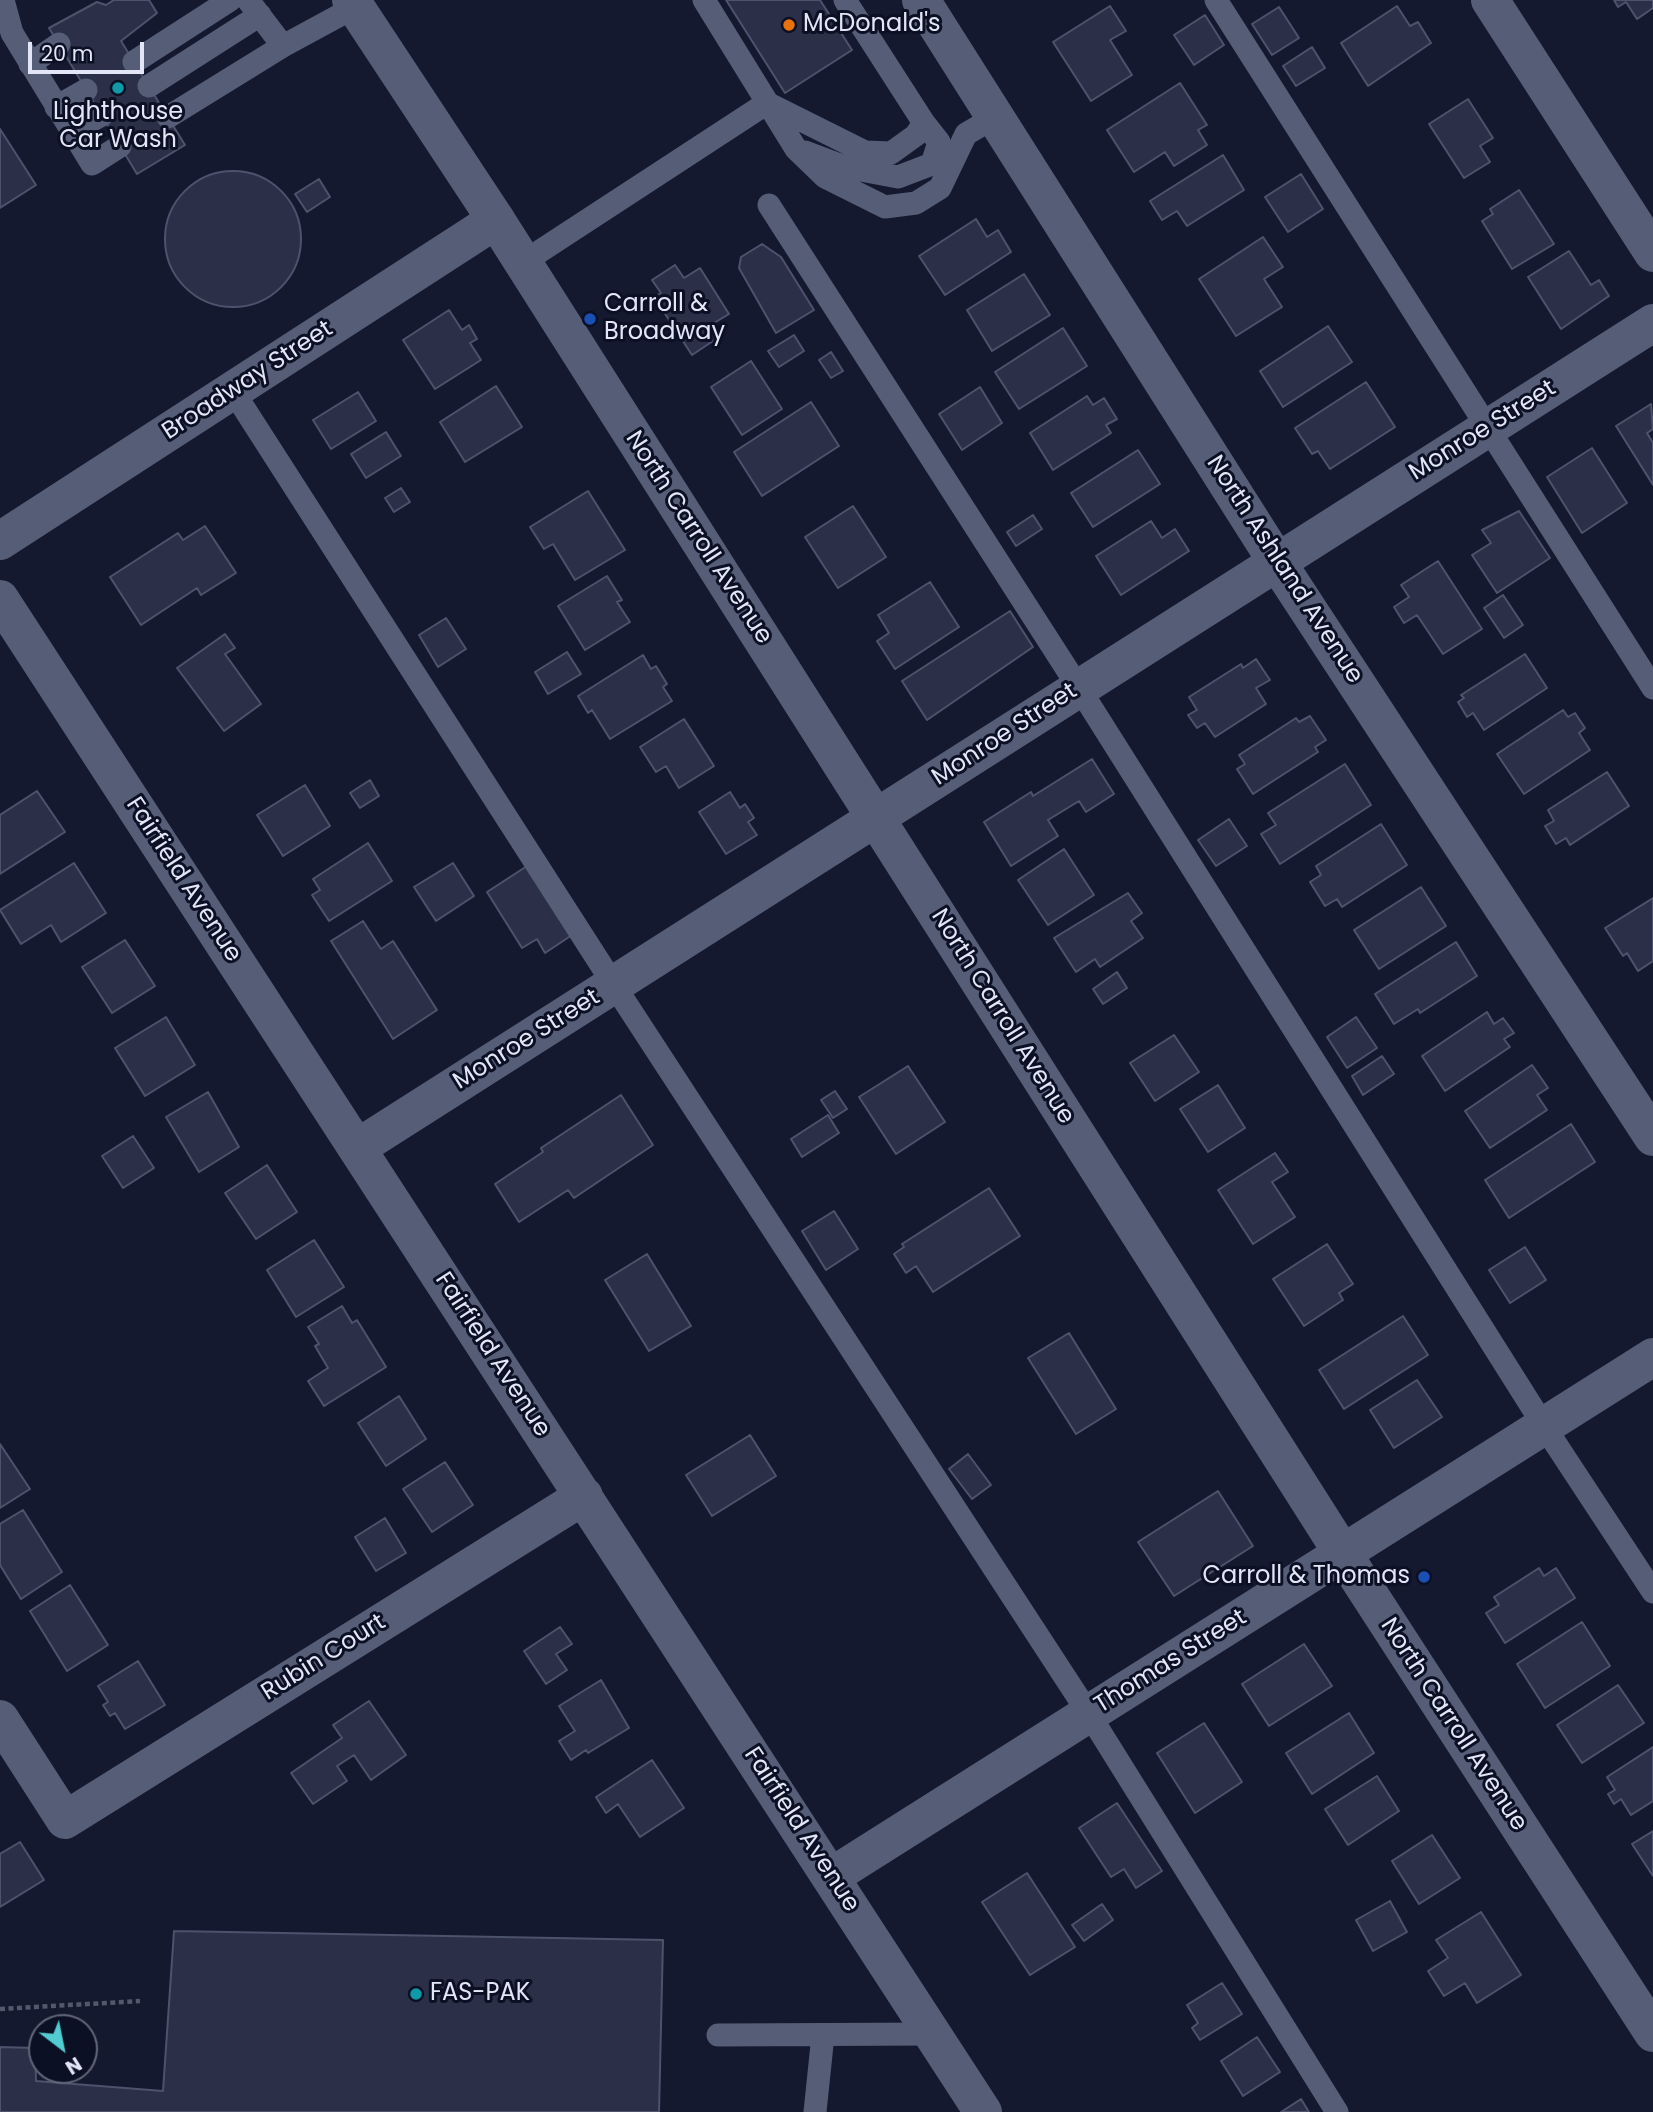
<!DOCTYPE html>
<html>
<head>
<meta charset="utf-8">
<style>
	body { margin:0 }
	#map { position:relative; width:1653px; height:2112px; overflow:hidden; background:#14192f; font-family:Poppins,sans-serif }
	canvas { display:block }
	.north { position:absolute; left:28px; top:2014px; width:70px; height:70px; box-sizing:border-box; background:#0c1025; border:2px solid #626679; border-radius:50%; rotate:148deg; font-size:19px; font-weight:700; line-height:28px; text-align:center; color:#e2e6f6 }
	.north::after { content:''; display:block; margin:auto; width:24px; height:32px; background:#51ccd1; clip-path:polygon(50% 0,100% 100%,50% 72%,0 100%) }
	.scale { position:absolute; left:28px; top:42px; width:116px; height:32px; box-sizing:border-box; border:4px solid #e2e6f6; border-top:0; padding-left:9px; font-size:21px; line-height:24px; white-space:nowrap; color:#e2e6f6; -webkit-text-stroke:5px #0c1025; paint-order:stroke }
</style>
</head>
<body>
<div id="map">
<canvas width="1653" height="2112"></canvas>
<div class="north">N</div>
<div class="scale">20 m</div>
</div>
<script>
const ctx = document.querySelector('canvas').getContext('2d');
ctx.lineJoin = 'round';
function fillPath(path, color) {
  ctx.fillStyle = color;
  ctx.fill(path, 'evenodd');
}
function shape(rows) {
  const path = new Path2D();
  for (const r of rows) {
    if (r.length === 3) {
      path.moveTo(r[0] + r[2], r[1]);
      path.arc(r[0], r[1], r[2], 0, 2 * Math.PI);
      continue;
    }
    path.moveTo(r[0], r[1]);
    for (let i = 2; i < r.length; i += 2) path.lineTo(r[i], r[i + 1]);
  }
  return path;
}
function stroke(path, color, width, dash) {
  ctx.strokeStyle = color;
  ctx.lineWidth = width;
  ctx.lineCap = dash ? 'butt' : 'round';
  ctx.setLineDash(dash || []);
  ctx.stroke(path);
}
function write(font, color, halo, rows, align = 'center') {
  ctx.font = font + ' Poppins,sans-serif';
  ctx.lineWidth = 6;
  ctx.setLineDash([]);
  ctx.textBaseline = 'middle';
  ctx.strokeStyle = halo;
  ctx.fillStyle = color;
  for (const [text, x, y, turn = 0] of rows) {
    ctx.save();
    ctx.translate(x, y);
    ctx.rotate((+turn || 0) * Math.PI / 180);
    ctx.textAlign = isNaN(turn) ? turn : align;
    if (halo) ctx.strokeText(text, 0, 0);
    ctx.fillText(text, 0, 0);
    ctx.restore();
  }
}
const building = shape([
	[114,0,149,0,157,13,121,41,185,145,137,174,49,28,97,2,106,5,114,0],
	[726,0,820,0,852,50,785,93,726,0],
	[1614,0,1653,0,1653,8,1637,19,1626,2,1618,7,1614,0],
	[1110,6,1126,31,1110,40,1132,75,1091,101,1053,42,1110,6],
	[1397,6,1410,26,1418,22,1431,43,1368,86,1341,43,1397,6],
	[1279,7,1299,38,1272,55,1252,24,1279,7],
	[1205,15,1224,45,1194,65,1174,35,1205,15],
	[1312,47,1325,68,1296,86,1283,66,1312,47],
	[1180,83,1207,125,1198,130,1207,145,1174,166,1165,152,1134,172,1107,130,1180,83],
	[1468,99,1493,138,1480,146,1490,162,1464,178,1429,124,1468,99],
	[0,129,36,185,0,208,0,129],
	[1223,155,1244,190,1187,226,1177,211,1162,220,1150,201,1223,155],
	[233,239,68],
	[1301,174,1323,209,1288,232,1265,197,1301,174],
	[319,179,330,197,307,212,295,194,319,179],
	[1519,190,1554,244,1512,269,1482,221,1493,214,1490,209,1519,190],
	[976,219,987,237,998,230,1011,252,945,295,919,256,976,219],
	[1263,237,1283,267,1264,279,1282,307,1236,336,1199,279,1263,237],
	[762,244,781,257,814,310,776,333,739,268,741,257,762,244],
	[1569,251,1591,285,1599,280,1609,296,1561,329,1528,277,1569,251],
	[675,265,684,278,700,268,729,314,714,323,722,335,692,355,654,297,661,293,652,280,675,265],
	[1024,274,1050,315,992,351,967,310,1024,274],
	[449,310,462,330,469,325,477,339,470,343,481,360,435,389,403,340,449,310],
	[1328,326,1352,362,1283,407,1260,371,1328,326],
	[1063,328,1087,366,1019,409,995,372,1063,328],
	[794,335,804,351,779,367,768,351,794,335],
	[831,352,843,371,831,378,819,360,831,352],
	[751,361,782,409,742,435,711,387,751,361],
	[1366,382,1395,427,1330,469,1318,451,1312,454,1295,428,1366,382],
	[496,386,522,427,465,462,440,422,496,386],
	[980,387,1002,423,962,450,939,414,980,387],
	[358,392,376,421,331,449,313,420,358,392],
	[1087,396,1093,405,1104,398,1117,419,1106,425,1111,433,1053,470,1030,433,1087,396],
	[811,402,839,446,762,496,734,452,811,402],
	[1651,404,1653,429,1647,433,1653,443,1653,485,1616,426,1651,404],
	[386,432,401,456,366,478,351,454,386,432],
	[1592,448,1627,503,1582,533,1547,477,1592,448],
	[1138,450,1160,484,1093,527,1071,493,1138,450],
	[401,488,410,502,394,512,385,498,401,488],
	[588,491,625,550,575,580,553,544,544,549,530,527,588,491],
	[853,506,886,557,838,588,805,537,853,506],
	[1519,511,1550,558,1497,593,1472,555,1491,543,1482,530,1519,511],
	[1033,515,1042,529,1016,546,1007,532,1033,515],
	[1151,521,1162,538,1175,529,1189,551,1121,595,1096,556,1151,521],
	[205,526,236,573,201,595,197,588,141,625,110,577,178,533,183,540,205,526],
	[1438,561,1482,629,1443,654,1417,615,1404,623,1394,607,1409,597,1401,585,1438,561],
	[607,576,622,600,617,602,630,622,585,650,558,606,607,576],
	[930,582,959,627,895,669,877,641,889,633,878,615,930,582],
	[1503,595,1523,625,1504,638,1484,608,1503,595],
	[1010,611,1033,647,927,720,902,681,1010,611],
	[446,618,466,649,438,667,419,635,446,618],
	[225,634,235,648,225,654,261,704,224,731,177,668,225,634],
	[567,652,581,674,548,694,535,672,567,652],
	[1525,654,1547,688,1484,730,1473,713,1467,717,1458,702,1464,698,1461,695,1525,654],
	[643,655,651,669,656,666,667,684,663,687,672,701,610,739,592,710,588,713,578,696,643,655],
	[1256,659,1270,680,1256,688,1266,704,1215,737,1205,723,1197,728,1188,715,1197,710,1189,697,1241,664,1243,668,1256,659],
	[1563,710,1568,717,1575,713,1585,728,1579,733,1590,750,1524,794,1497,754,1563,710],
	[1310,716,1326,740,1315,747,1318,752,1253,794,1237,769,1245,764,1239,755,1296,718,1299,722,1310,716],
	[684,719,714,766,679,788,666,766,656,772,640,747,684,719],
	[1092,759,1114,794,1086,812,1079,801,1048,820,1058,836,1011,866,984,822,1031,792,1033,796,1092,759],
	[1345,764,1371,805,1280,864,1261,834,1276,825,1268,813,1345,764],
	[1607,772,1629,806,1570,845,1566,838,1556,844,1545,826,1554,821,1548,810,1607,772],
	[370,780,379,796,360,808,350,793,370,780],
	[305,785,330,826,283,856,257,815,305,785],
	[37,791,65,832,0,874,0,815,37,791],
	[730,792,740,808,745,804,754,818,748,822,757,835,726,854,699,812,730,792],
	[1229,819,1247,846,1216,866,1198,840,1229,819],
	[1381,824,1407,865,1342,907,1337,899,1325,906,1310,882,1321,875,1316,866,1381,824],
	[368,843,392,881,329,921,312,895,320,890,313,879,368,843],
	[1064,849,1094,895,1048,925,1018,880,1064,849],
	[74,863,106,913,61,942,51,925,21,944,0,910,74,863],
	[453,863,474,896,436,921,414,887,453,863],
	[527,866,572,935,545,953,537,939,522,948,487,892,527,866],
	[1421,887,1446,926,1379,969,1354,930,1421,887],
	[1128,893,1142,913,1131,921,1143,938,1100,967,1095,959,1076,972,1054,938,1128,893],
	[1653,898,1653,961,1638,971,1627,953,1623,956,1605,928,1653,898],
	[363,921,381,949,393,941,437,1010,393,1039,331,941,363,921],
	[125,940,155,986,112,1013,82,967,125,940],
	[1456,942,1477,976,1420,1013,1418,1009,1394,1024,1375,994,1456,942],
	[1117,972,1127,988,1103,1004,1093,989,1117,972],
	[1487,1012,1494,1024,1503,1018,1514,1033,1504,1039,1510,1047,1445,1091,1422,1056,1487,1012],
	[166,1017,195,1065,145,1096,115,1048,166,1017],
	[1356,1017,1377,1048,1347,1068,1327,1037,1356,1017],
	[1174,1035,1199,1072,1155,1101,1130,1063,1174,1035],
	[1382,1056,1394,1074,1363,1095,1352,1076,1382,1056],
	[1532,1065,1548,1088,1537,1095,1547,1110,1490,1148,1465,1111,1532,1065],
	[908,1066,945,1122,896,1154,859,1097,908,1066],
	[1218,1085,1245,1128,1208,1152,1180,1109,1218,1085],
	[835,1091,847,1109,833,1118,821,1100,835,1091],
	[208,1092,239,1147,199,1172,166,1117,208,1092],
	[621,1095,653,1145,574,1198,568,1190,519,1222,495,1184,543,1152,541,1148,621,1095],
	[828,1115,839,1133,802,1157,791,1139,828,1115],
	[1571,1124,1595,1162,1509,1218,1485,1180,1571,1124],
	[133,1136,154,1168,123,1188,102,1156,133,1136],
	[1275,1153,1288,1172,1272,1182,1295,1217,1253,1244,1218,1190,1275,1153],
	[267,1165,297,1212,256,1239,225,1193,267,1165],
	[989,1188,1020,1236,933,1292,916,1266,906,1273,894,1254,904,1247,902,1244,989,1188],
	[834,1211,858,1249,826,1270,802,1231,834,1211],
	[314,1240,344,1287,296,1317,267,1270,314,1240],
	[1327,1244,1353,1284,1339,1293,1343,1300,1304,1326,1273,1279,1327,1244],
	[1525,1247,1546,1280,1510,1303,1489,1270,1525,1247],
	[647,1254,691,1326,649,1351,605,1280,647,1254],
	[342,1306,352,1323,357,1320,386,1367,324,1406,308,1381,328,1368,315,1346,319,1344,308,1327,342,1306],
	[1403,1316,1428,1355,1344,1409,1319,1370,1403,1316],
	[1069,1333,1116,1409,1076,1434,1028,1358,1069,1333],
	[1417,1380,1442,1417,1394,1448,1370,1410,1417,1380],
	[399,1396,426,1439,386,1466,358,1423,399,1396],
	[750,1435,776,1476,712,1516,686,1475,750,1435],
	[0,1444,30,1489,0,1508,0,1444],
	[968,1454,991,1485,972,1499,949,1469,968,1454],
	[445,1462,473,1505,432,1532,403,1489,445,1462],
	[1218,1491,1253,1546,1174,1596,1138,1542,1218,1491],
	[23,1510,62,1572,21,1599,0,1565,0,1524,23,1510],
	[385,1518,406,1553,376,1571,355,1537,385,1518],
	[1539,1568,1544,1576,1556,1568,1575,1598,1505,1643,1486,1613,1499,1605,1494,1597,1539,1568],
	[70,1585,108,1645,67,1671,30,1611,70,1585],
	[1582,1622,1610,1666,1545,1708,1517,1664,1582,1622],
	[560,1627,572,1644,556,1654,567,1670,546,1684,524,1651,560,1627],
	[1304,1644,1332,1686,1269,1726,1242,1684,1304,1644],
	[138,1661,165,1705,125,1729,115,1713,110,1716,103,1705,108,1702,98,1686,138,1661],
	[601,1680,629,1728,588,1753,586,1750,571,1760,559,1741,575,1731,559,1706,601,1680],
	[1618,1685,1644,1723,1582,1763,1557,1725,1618,1685],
	[369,1701,406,1755,371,1780,354,1755,337,1766,347,1781,313,1804,291,1773,342,1738,333,1725,369,1701],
	[1349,1713,1374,1753,1312,1794,1286,1753,1349,1713],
	[1204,1723,1242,1782,1195,1813,1157,1753,1204,1723],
	[1653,1747,1653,1801,1631,1815,1621,1799,1614,1804,1608,1794,1615,1790,1607,1777,1653,1747],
	[652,1760,684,1808,640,1837,618,1804,606,1813,596,1797,652,1760],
	[1377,1776,1399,1811,1348,1845,1325,1809,1377,1776],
	[1117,1803,1162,1871,1136,1888,1124,1869,1111,1877,1079,1828,1117,1803],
	[1653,1831,1653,1876,1632,1844,1653,1831],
	[1432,1835,1460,1878,1419,1904,1392,1861,1432,1835],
	[20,1842,44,1880,0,1907,0,1854,20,1842],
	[1027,1873,1075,1947,1030,1975,982,1902,1027,1873],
	[1390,1901,1407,1932,1373,1951,1356,1920,1390,1901],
	[1102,1904,1113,1920,1084,1941,1072,1925,1102,1904],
	[1481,1912,1521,1975,1477,2003,1465,1983,1444,1996,1428,1971,1448,1958,1436,1940,1481,1912],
	[174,1931,663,1940,659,2112,0,2112,0,2047,35,2048,36,2081,163,2091,174,1931],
	[1222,1983,1242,2014,1200,2040,1192,2028,1198,2023,1187,2005,1222,1983],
	[1257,2037,1280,2072,1243,2096,1221,2061,1257,2037],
	[1301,2099,1309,2112,1281,2112,1301,2099]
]);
const path = shape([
	[0,2009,140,2001]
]);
const lane = shape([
	[3,0,12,33,92,164,120,146],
	[248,0,283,46,355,7],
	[704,0,796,149,825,177,885,207,916,203,940,188,966,134,995,117],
	[1216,0,1653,688],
	[134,62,230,0],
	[30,64,59,44],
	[149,86,260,15],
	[56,107,86,90],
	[168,117,283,46],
	[71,132,102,115],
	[805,152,845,167,898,177,932,164,939,142,924,123],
	[769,205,1079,688,1544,1426,1653,1592],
	[522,263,767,103,865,152,891,153,916,135,924,123,845,0],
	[233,391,614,985,1089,1714,1337,2112],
	[718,2035,933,2034],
	[815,2112,823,2035]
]);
const street = shape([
	[921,0,1277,562,1653,1137],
	[1490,0,1653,253],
	[0,541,496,220],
	[0,599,983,2112],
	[357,1148,1653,323],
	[0,1719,65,1820,584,1496],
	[832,1876,1653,1357]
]);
const secondary = shape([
	[351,0,496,220,1343,1554,1653,2033]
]);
const markers = [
	[789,25,7,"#e8710a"],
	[118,88,7,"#0f9aa8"],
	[590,319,7,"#1a4fb4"],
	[1424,1577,7,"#1a4fb4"],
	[416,1994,7,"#0f9aa8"]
];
const poiNames = [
	["McDonald's",803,25],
	["Lighthouse",118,113,"center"],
	["Car Wash",118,141,"center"],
	["Carroll &",604,305],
	["Broadway",604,333],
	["Carroll & Thomas",1410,1577,"right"],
	["FAS-PAK",430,1994]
];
const streetNames = [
	["Broadway Street",248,381,-33],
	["Monroe Street",1483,431,-32],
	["North Carroll Avenue",698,538,57],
	["North Ashland Avenue",1284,570,57],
	["Monroe Street",1005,735,-33],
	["Fairfield Avenue",183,880,57],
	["North Carroll Avenue",1002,1017,58],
	["Monroe Street",527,1040,-32],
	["Fairfield Avenue",492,1355,57],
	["Rubin Court",324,1658,-32],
	["Thomas Street",1171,1662,-32],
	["North Carroll Avenue",1453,1725,57],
	["Fairfield Avenue",801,1830,57]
];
fillPath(building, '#2b3048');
stroke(building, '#4d536d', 2);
stroke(path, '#53586c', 4.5, [5, 3.5]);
stroke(lane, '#565d77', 23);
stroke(street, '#565d77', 38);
stroke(secondary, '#565d77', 38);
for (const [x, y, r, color] of markers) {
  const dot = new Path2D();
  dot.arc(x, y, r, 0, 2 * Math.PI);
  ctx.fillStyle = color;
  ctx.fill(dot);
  stroke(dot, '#0c1025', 2.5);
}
write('24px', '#e2e6f6', '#0c1025', poiNames, 'left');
write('24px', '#e2e6f6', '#0c1025', streetNames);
</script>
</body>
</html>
